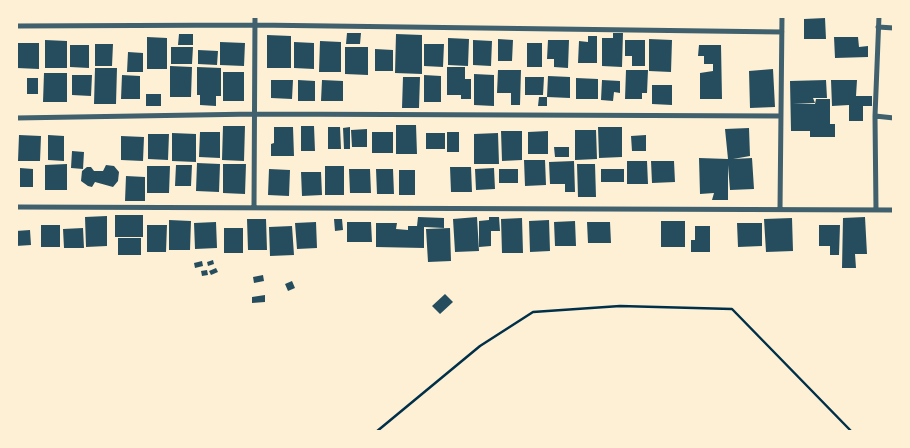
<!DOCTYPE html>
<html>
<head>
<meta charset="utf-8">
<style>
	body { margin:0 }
	#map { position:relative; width:910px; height:448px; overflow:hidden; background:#fdf0d5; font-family:"Exo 2",sans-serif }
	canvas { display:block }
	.frame { position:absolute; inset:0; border:18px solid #fdf0d5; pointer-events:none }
</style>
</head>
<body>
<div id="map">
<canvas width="910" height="448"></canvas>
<div class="frame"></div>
</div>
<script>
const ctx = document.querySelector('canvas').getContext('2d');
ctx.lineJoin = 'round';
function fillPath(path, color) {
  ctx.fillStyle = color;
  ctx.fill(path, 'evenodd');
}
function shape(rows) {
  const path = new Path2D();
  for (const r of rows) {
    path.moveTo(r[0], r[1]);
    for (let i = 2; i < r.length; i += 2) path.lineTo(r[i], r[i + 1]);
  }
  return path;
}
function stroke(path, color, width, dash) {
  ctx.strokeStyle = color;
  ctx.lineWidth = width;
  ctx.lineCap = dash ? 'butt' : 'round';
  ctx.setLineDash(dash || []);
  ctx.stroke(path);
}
const building = shape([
	[825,18,826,39,804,39,804,19],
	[347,33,361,33,360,44,346,44],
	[613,33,623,33,622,67,602,66,602,38,613,38],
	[179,34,193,34,193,45,178,45],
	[396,34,422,35,422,74,395,73],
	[267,35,291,36,291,68,267,68],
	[588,36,597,36,597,63,578,63,579,41,588,42],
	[147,37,167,38,167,69,147,69],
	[834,37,858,37,859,47,868,46,868,57,835,58],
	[448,38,469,39,468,66,448,65],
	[498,39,513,40,512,61,498,61],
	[649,39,672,40,671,72,649,71],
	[45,40,67,41,67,68,45,68],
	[473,40,492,41,491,66,473,65],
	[548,40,569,40,568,68,554,67,554,59,547,59],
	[625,40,645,40,645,66,632,66,632,56,625,56],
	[320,41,341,42,341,72,319,72],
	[220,42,245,43,244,66,220,65],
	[294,42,314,43,314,69,294,68],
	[17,43,39,43,39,69,17,68],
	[527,43,542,43,542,67,527,67],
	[95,44,113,44,112,66,95,66],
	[424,44,444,44,443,67,424,66],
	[70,45,89,45,89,68,70,67],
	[699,45,721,45,722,99,700,99,700,73,713,71,713,64,704,64,704,56,698,56],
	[171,47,193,47,192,64,171,64],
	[345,47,368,47,368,75,345,74],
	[375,49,393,50,393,71,375,71],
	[198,50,218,51,217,65,198,64],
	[128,52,143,53,143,72,127,72],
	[170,66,192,67,191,97,170,97],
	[197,67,221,68,221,96,216,96,216,106,200,105,200,95,197,95],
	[447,67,465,67,465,79,471,79,471,99,461,99,461,95,447,95],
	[95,68,117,68,116,104,94,104],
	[773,69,775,107,750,108,749,71],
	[498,70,521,70,520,105,511,105,511,93,497,93],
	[626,70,648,70,647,93,642,93,642,99,625,99],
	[223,72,244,72,244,101,223,101],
	[44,73,67,73,67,102,43,102],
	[474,74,494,75,494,106,474,105],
	[72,75,92,75,91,96,72,95],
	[122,75,140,76,140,99,121,99],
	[424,75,441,76,441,102,424,102],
	[548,76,570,77,570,98,547,97],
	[403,77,420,77,419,108,402,108],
	[525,77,544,77,543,95,525,95],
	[27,78,38,78,38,94,27,94],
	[576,78,598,79,598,99,576,99],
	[271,80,293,80,292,99,271,98],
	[298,80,315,81,315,101,298,101],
	[322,80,343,81,343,101,321,101],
	[602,80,620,81,620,93,614,92,613,101,601,100],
	[826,80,827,98,813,98,815,103,793,104,815,104,816,99,830,99,830,124,835,124,835,137,810,137,810,131,791,131,790,81],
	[831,80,857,80,856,96,872,96,872,106,863,106,863,121,849,121,849,105,832,106],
	[652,85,672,85,672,105,652,104],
	[146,94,161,94,161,106,146,106],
	[539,97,547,97,547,106,538,106],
	[396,125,416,125,417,154,396,154],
	[223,126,245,126,244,161,222,160],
	[301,126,314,126,315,151,301,151],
	[274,127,293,127,294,156,271,156,271,144,274,143],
	[328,127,340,127,341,149,328,149],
	[350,127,350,149,344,149,343,128],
	[598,127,622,127,622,157,599,158],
	[749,128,750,156,733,159,752,158,754,189,730,190,728,165,728,200,712,200,714,193,700,194,699,158,728,159,725,129],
	[367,129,367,147,352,147,351,130],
	[575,130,596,130,597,159,575,160],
	[501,131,522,131,522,160,502,161],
	[548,131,548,154,528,154,528,132],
	[200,132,220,132,220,158,199,157],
	[372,132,393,132,393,153,372,153],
	[447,132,459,132,459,152,447,152],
	[172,133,196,134,196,162,172,161],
	[426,133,445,133,445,149,426,149],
	[498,133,499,164,474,164,474,134],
	[148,134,169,134,168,160,148,159],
	[19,135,41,136,40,161,18,161],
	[48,135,64,136,64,161,48,160],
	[646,135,646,151,632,151,631,136],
	[121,136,144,137,143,161,121,160],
	[554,147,569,147,569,157,555,157],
	[72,151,84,152,83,169,71,168],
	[524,160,545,160,546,185,525,186],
	[574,161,575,192,565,192,565,184,550,184,549,162],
	[627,161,647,161,648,184,627,184],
	[651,161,674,161,675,182,652,183],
	[197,163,220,164,219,192,196,191],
	[67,164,67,190,45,190,45,165],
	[223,164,246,164,245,194,223,193],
	[577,164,595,164,596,197,578,197],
	[106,165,114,166,119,172,118,181,113,187,95,182,92,187,88,186,81,181,82,171,87,167,91,167,94,171,103,171],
	[176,165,192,165,191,186,175,186],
	[147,166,170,166,169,193,147,193],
	[325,166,344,166,344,195,325,195],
	[450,167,471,167,472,192,451,192],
	[20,168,33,169,33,187,20,187],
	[494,168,495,189,476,190,475,169],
	[269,169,290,170,289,196,268,195],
	[349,169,370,169,371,193,350,193],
	[376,169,393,169,394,194,377,194],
	[499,169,518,169,518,183,499,183],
	[601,169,624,169,624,182,601,182],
	[399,170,415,170,415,195,399,195],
	[301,172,321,172,322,195,302,196],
	[126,176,145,177,145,201,125,201],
	[115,215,143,215,143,237,115,237],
	[107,216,107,246,86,247,85,217],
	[418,217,444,218,444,228,424,227,424,248,376,247,376,223,397,223,396,229,408,230,408,226,417,226],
	[477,217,479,251,455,252,453,219],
	[489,217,499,217,500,231,491,231,491,246,479,247,479,221,489,220],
	[865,217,867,254,855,254,856,268,842,268,843,218],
	[522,218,523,253,502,253,501,219],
	[792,218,793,251,766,252,764,219],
	[247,219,266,219,267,250,248,250],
	[334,219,342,219,343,230,335,231],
	[169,220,191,221,190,250,169,250],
	[549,220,550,251,530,252,529,221],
	[575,221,576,246,555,246,554,222],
	[661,221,685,221,685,247,661,247],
	[216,222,217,248,195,249,194,223],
	[316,222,317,248,297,249,295,223],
	[347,222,371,222,372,242,347,242],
	[587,222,610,222,611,243,588,243],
	[737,223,762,223,762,246,738,247],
	[41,225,60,225,60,247,41,247],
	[147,225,167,225,166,252,147,252],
	[819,225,840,225,839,255,830,255,830,246,819,246],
	[292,226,294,255,270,256,269,227],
	[695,226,710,226,710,252,691,252,691,240,695,240],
	[83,228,84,248,64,248,63,229],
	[224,228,243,228,243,253,224,253],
	[450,228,451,261,428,262,426,229],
	[30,230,31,245,16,246,16,231],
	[118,238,141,238,141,255,118,255],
	[213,260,214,264,208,266,207,262],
	[202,261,203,266,195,268,194,263],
	[216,268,218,272,211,275,209,271],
	[207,270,208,275,202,276,201,271],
	[263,275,264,281,254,283,253,277],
	[292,281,295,288,288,291,285,284],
	[445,294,453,302,440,314,432,306],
	[265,295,265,302,252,303,252,297]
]);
const path = shape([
	[376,432,480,346,533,312,620,306,732,309,852,432]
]);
const minor = shape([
	[16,26,255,25,782,32],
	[878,27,894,28],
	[875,116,894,118],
	[16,118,255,114,781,116],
	[16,207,894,210],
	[254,207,255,16],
	[780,209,782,16],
	[876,210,875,116,879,16]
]);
fillPath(building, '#264d5e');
stroke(path, '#003049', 2.5);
stroke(minor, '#3f606c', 5);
</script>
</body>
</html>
